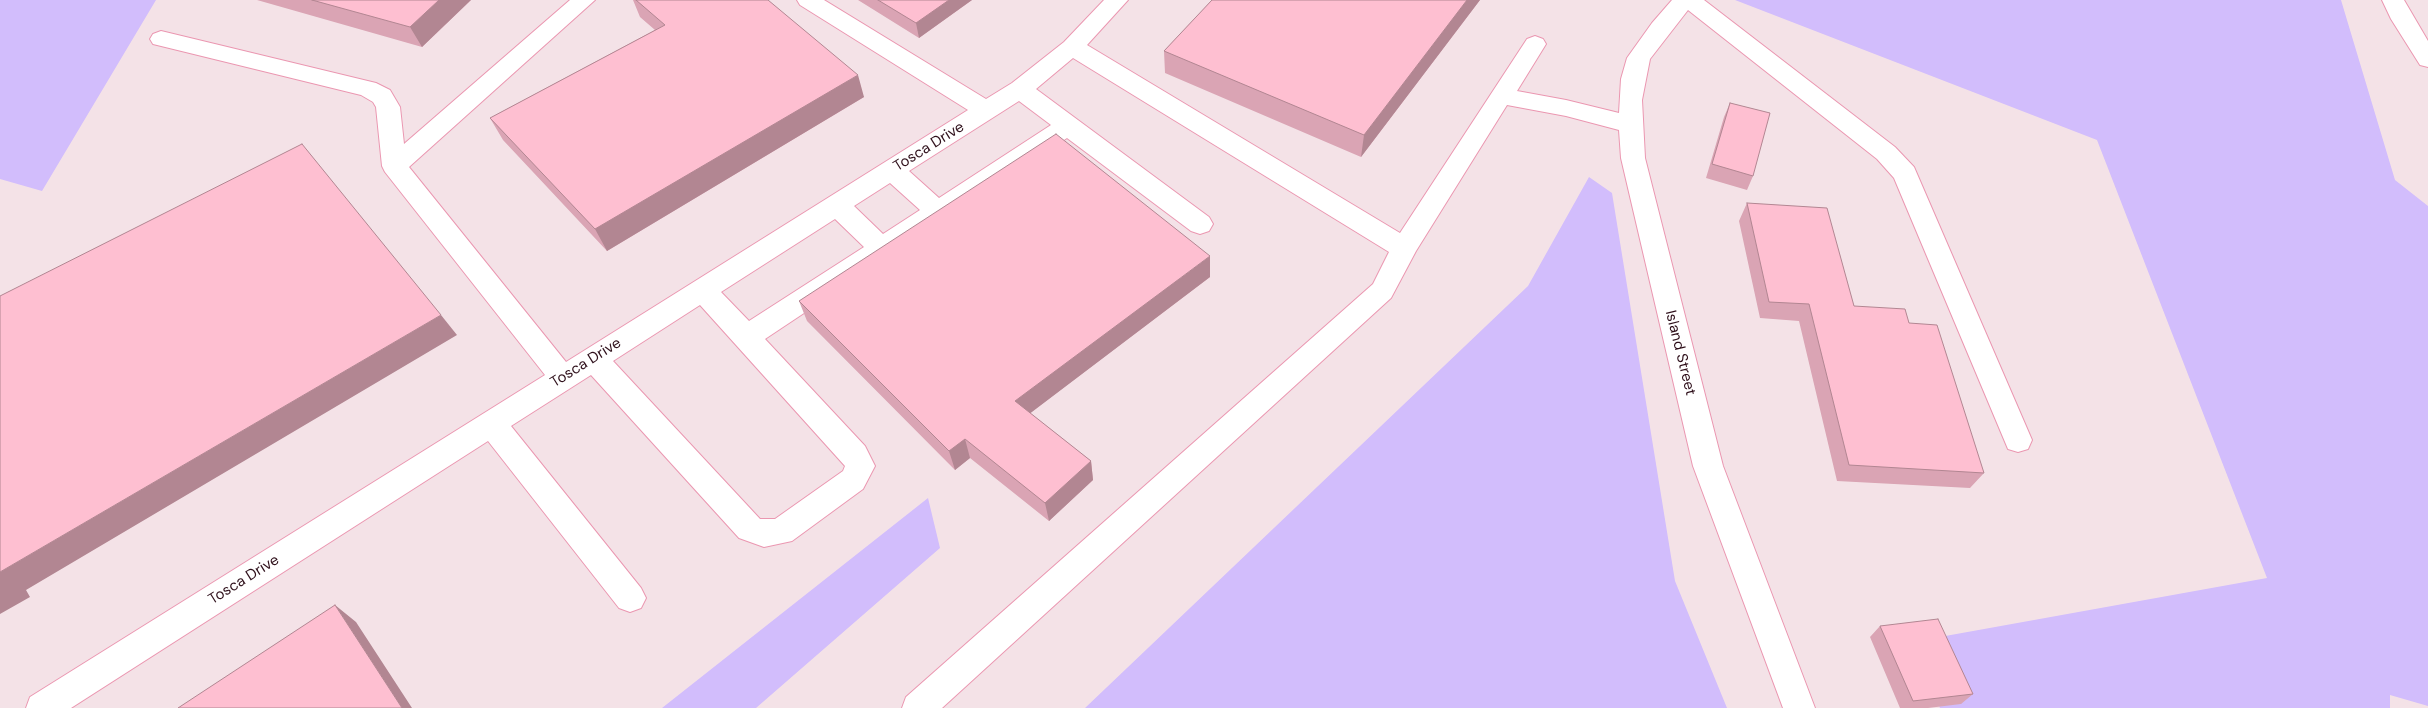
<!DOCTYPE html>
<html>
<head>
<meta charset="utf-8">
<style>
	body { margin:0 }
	canvas { display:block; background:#f4e2e7 }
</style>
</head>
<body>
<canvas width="2428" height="708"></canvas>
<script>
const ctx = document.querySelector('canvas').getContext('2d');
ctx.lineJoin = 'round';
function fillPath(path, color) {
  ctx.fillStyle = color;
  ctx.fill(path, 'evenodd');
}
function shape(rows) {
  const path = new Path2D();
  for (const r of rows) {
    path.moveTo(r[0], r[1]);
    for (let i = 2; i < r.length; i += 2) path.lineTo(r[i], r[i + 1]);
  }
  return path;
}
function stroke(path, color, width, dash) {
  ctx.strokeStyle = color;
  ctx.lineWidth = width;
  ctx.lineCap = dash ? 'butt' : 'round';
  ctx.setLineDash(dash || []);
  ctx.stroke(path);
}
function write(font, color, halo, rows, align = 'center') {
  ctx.font = font + ' "DM Sans",sans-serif';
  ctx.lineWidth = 4;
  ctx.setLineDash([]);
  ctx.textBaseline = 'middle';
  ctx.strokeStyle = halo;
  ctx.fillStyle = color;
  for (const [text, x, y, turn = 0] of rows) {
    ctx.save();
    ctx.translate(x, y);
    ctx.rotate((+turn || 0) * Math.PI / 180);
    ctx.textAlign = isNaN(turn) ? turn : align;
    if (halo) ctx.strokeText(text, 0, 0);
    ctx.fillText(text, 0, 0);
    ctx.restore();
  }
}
const green = shape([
	[0,0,156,0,42,191,0,179],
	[1735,0,2341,0,2395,180,2428,206,2428,706,2390,695,2390,708,1940,708,1912,642,2267,578,2097,140],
	[1589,177,1612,193,1675,581,1727,708,1085,708,1528,286],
	[928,498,940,548,756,708,662,708]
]);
const minor = shape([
	[570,0,595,0,409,167,566,362,968,110,800,5,797,0,824,0,986,99,1012,83,1064,42,1104,0,1128,0,1087,45,1400,233,1527,39,1535,36,1543,39,1546,44,1517,91,1566,100,1619,113,1621,79,1627,58,1652,23,1672,0,1704,0,1895,147,1914,167,2032,440,2028,449,2018,452,2008,449,1894,178,1877,159,1688,10,1650,59,1642,100,1645,158,1723,466,1815,708,1783,708,1693,466,1621,158,1619,130,1566,116,1507,105,1416,251,1391,298,942,708,902,708,906,697,1373,284,1389,252,1073,58,1036,89,1209,217,1213,224,1209,231,1200,234,1191,231,1067,138,765,339,865,446,875,466,863,489,792,541,764,547,739,538,591,375,511,426,641,588,646,598,641,608,630,612,619,608,488,441,71,708,26,708,30,697,545,375,385,172,382,166,376,107,373,102,361,95,153,44,150,39,153,34,161,31,376,83,390,90,400,107,404,144,570,0],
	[1019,101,1051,125,939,198,909,171,1019,101],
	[890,183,920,210,883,234,854,206,890,183],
	[835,219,864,247,749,321,721,292,835,219],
	[700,305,845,466,843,471,775,519,760,519,613,361,700,305],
	[2382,0,2404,0,2428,41,2428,67,2420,65,2391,19,2382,0]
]);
const wall = shape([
	[257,0,471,0,422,47],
	[633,0,768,0,864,97,607,251,503,140,490,118,655,30,640,17],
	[858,0,972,0,919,38],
	[1212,0,1480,0,1361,157,1165,73,1164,51],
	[1730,103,1753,176,1747,190,1706,178,1724,117],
	[1747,203,1854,306,1909,323,1984,473,1970,488,1837,481,1799,321,1760,318,1739,221],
	[1210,277,1030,413,1091,461,1093,480,1049,521,970,458,955,470,807,321,799,301],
	[1880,626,1973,694,1961,704,1928,708,1900,708,1870,637]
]);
const shadedWall = shape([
	[439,0,471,0,422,47,410,27],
	[949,0,972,0,919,38,916,23],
	[1467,0,1480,0,1361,157,1364,135],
	[858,75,864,97,607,251,595,229],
	[1210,256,1210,277,1020,421,1015,401],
	[441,315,457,335,26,590,30,597,0,614,0,572],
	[965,439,970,458,955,470,949,451],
	[1091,461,1093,480,1049,521,1045,503],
	[335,605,356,622,412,708,402,708]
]);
const building = shape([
	[312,0,439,0,410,27,312,0],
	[636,0,768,0,858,75,595,229,490,118,665,25,636,0],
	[878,0,949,0,916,23,878,0],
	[1212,0,1467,0,1364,135,1164,51,1212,0],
	[1730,103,1770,113,1753,176,1712,164,1730,103],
	[1056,134,1210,256,1015,401,1091,461,1045,503,965,439,949,451,799,301,1056,134],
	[302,144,441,315,0,572,0,296,302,144],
	[1747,203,1827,208,1854,306,1905,309,1909,323,1937,325,1984,473,1849,465,1809,304,1769,302,1747,203],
	[335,605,402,708,178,708,335,605],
	[1938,619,1973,694,1913,701,1880,626,1938,619]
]);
const streetNames = [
	["Tosca Drive",929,147,-32],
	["Island Street",1680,353,76],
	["Tosca Drive",586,363,-32],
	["Tosca Drive",244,580,-32]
];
fillPath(green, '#d2bdfc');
stroke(minor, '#eb97b1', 2);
fillPath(minor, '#fff');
fillPath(wall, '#daa4b4');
fillPath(shadedWall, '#b28692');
fillPath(building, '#febfd1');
stroke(building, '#b28692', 1);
write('15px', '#2f101b', '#fff', streetNames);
</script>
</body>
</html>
